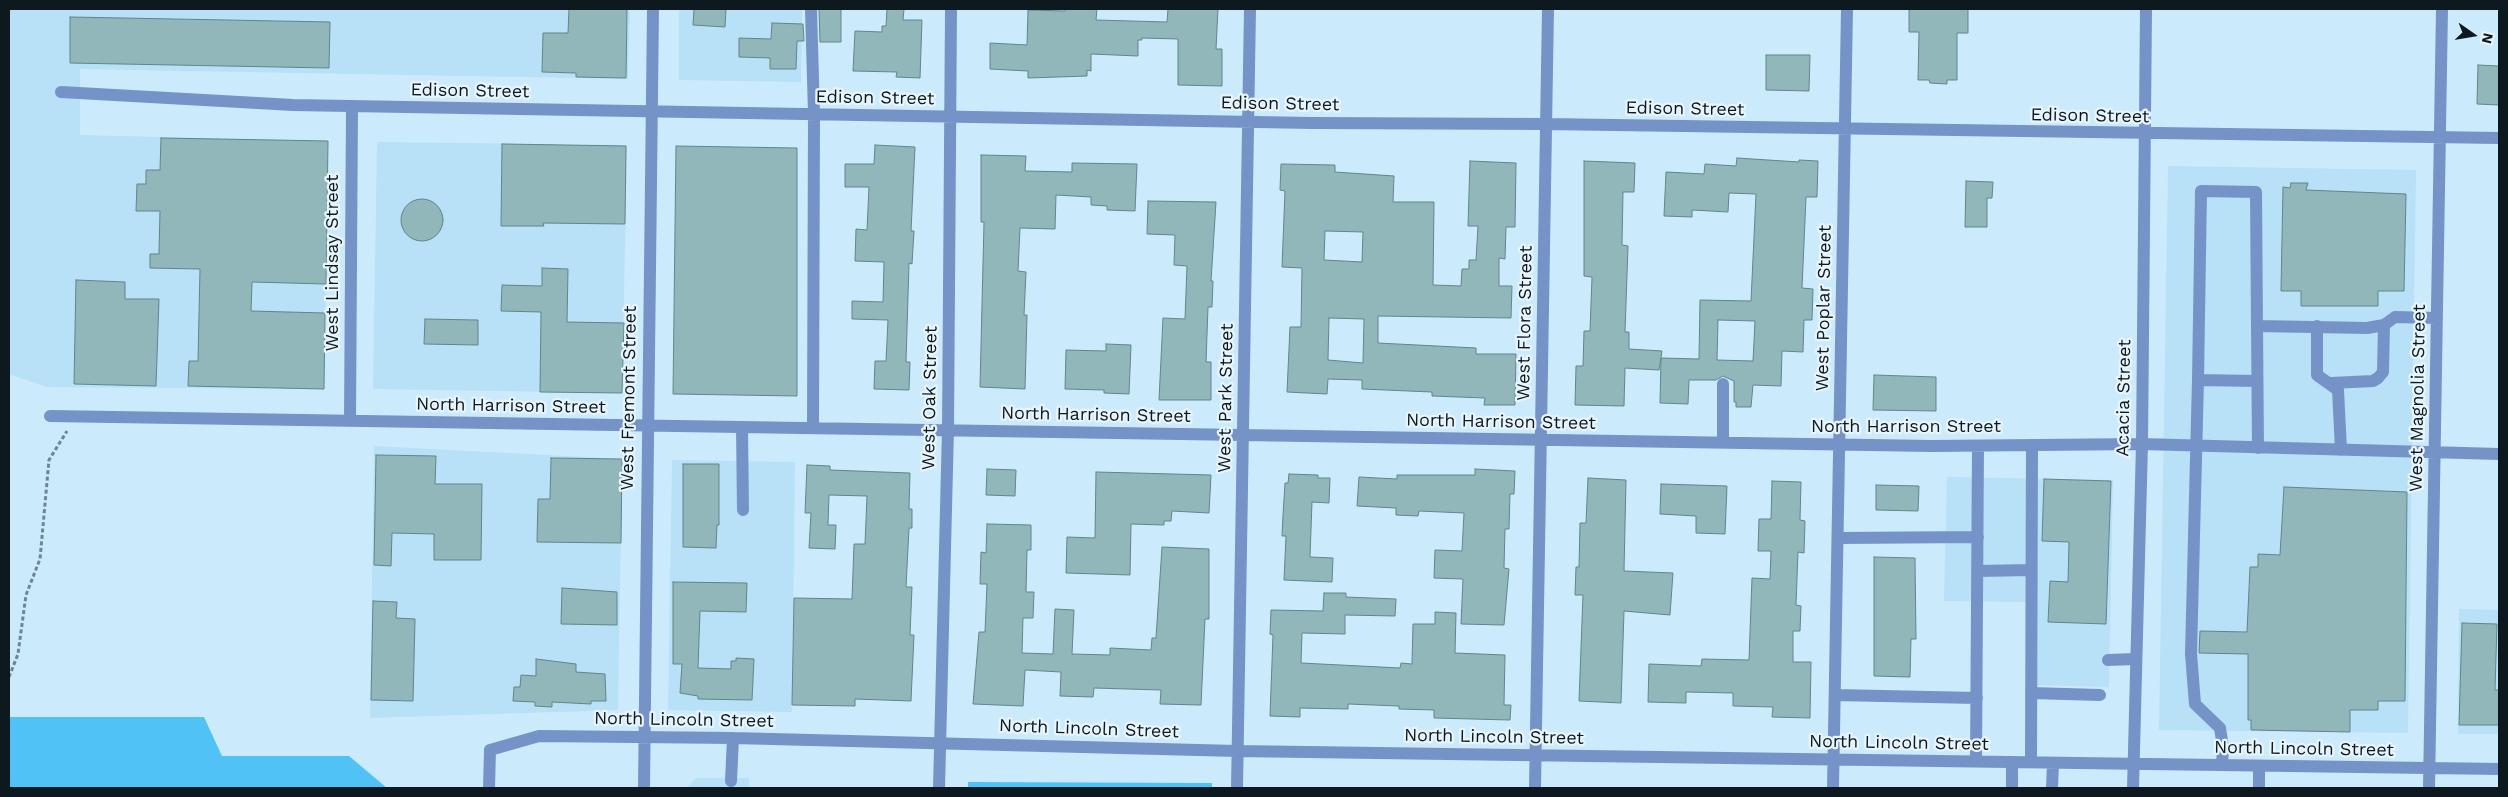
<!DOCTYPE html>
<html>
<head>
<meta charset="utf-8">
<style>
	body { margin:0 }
	#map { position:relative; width:2508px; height:797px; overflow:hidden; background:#cbebfd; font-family:"Work Sans",sans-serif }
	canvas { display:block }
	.frame { position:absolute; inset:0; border:10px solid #0d191f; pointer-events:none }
	.north { position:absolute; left:2448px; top:10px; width:50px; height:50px; -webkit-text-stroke:4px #e8f5fc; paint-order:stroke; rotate:103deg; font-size:14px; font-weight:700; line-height:20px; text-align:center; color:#0d191f }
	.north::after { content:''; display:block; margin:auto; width:18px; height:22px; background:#0d191f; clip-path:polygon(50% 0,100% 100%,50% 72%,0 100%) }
</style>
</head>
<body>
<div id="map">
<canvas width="2508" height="797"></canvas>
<div class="frame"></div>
<div class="north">N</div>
</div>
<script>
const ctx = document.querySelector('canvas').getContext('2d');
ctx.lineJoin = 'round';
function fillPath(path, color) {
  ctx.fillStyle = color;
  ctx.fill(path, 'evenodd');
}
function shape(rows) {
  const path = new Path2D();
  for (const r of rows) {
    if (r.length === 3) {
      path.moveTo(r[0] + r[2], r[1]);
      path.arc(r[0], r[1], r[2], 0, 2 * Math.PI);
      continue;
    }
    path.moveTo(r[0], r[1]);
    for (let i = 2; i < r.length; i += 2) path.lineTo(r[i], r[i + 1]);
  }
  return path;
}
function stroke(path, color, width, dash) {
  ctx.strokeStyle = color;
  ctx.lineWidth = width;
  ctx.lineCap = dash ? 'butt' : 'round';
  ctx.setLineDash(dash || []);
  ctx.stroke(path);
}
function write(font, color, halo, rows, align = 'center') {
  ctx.font = font + ' "Work Sans",sans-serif';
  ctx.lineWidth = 4.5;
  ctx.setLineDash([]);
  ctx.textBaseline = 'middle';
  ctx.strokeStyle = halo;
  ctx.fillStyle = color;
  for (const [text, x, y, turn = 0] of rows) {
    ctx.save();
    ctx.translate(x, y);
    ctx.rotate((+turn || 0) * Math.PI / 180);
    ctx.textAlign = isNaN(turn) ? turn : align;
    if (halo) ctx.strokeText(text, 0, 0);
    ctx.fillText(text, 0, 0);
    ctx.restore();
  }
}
const built = shape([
	[9,9,630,9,628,79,80,69,80,135,328,141,324,389,47,387,9,374],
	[679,9,802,9,801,82,679,80],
	[377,142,627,145,622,393,373,389],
	[2168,166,2416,170,2408,733,2159,730],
	[374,446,622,459,618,710,370,718],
	[672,460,795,462,792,712,668,710],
	[1947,477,2113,480,2109,687,2028,685,2028,602,1944,601],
	[2459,609,2499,610,2499,734,2458,734],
	[696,778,749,778,749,788,686,788]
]);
const green = shape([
	[9,717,204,717,222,756,349,756,387,788,9,788],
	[968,782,1212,783,1212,788,968,788]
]);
const building = shape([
	[569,9,627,9,626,78,576,77,576,73,542,72,543,33,568,33,569,9],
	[694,9,726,9,725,27,693,25,694,9],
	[819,9,841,9,841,42,820,42,819,9],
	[887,9,904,9,903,20,922,20,920,78,896,77,897,72,853,71,855,31,882,32,882,26,886,26,887,9],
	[1066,9,1097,9,1096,20,1167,22,1168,9,1218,9,1216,49,1222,49,1222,86,1178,85,1178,39,1142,38,1142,40,1138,40,1138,56,1091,54,1091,71,1087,70,1087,76,1028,78,1028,71,990,69,990,43,1027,45,1028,10,1065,11,1066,9],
	[1909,9,1968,9,1968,33,1957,33,1957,80,1947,80,1947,84,1930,83,1929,80,1918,80,1919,32,1909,32,1909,9],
	[70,17,330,22,329,68,70,63,70,17],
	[772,23,803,24,804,41,797,41,796,69,770,69,770,58,739,57,739,38,771,39,772,23],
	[1766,55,1810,55,1809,91,1766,90,1766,55],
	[2478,65,2499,66,2499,105,2477,104,2478,65],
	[161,138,328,141,326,284,252,282,251,311,325,313,324,389,188,386,189,361,198,361,200,269,150,268,150,254,159,254,160,211,136,211,137,184,146,184,146,170,160,170,161,138],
	[502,144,626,146,625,224,543,223,544,226,501,226,502,144],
	[875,145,915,147,911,231,914,231,912,264,909,263,906,362,910,362,909,390,874,389,875,361,886,361,888,320,852,319,852,301,883,302,884,262,855,261,856,229,867,230,869,187,845,187,845,164,874,164,875,145],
	[676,146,797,148,797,396,673,394,676,146],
	[981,155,1026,156,1025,171,1072,172,1072,163,1137,164,1135,211,1107,210,1107,206,1091,205,1091,197,1056,195,1055,229,1020,228,1018,271,1026,272,1024,315,1027,315,1025,389,980,387,984,222,981,222,981,155],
	[1737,158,1799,162,1799,160,1818,161,1817,197,1806,197,1802,288,1813,289,1812,320,1804,320,1803,352,1782,351,1781,386,1753,385,1751,407,1736,407,1736,402,1734,402,1734,381,1723,376,1716,380,1689,380,1688,404,1660,403,1661,358,1699,359,1700,300,1751,301,1756,194,1729,193,1728,212,1692,210,1692,217,1664,216,1666,172,1704,174,1705,164,1736,166,1737,158],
	[1718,320,1755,321,1753,361,1717,360,1718,320],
	[1470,161,1516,163,1515,227,1506,227,1505,259,1499,258,1499,286,1512,286,1511,318,1378,316,1378,343,1476,348,1476,354,1516,354,1515,405,1484,405,1485,398,1432,396,1432,392,1362,389,1362,380,1328,379,1327,394,1287,392,1290,327,1301,327,1302,268,1282,267,1285,191,1280,190,1281,164,1335,165,1335,172,1394,176,1393,202,1434,202,1433,285,1461,286,1462,269,1469,269,1469,260,1476,260,1478,226,1468,226,1470,161],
	[1325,231,1363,232,1362,262,1324,260,1325,231],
	[1329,318,1364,319,1363,363,1328,360,1329,318],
	[1584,161,1635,163,1634,192,1623,192,1622,245,1628,246,1625,332,1629,332,1629,349,1662,351,1659,370,1625,368,1624,406,1575,405,1576,366,1583,366,1584,331,1590,331,1592,277,1584,276,1584,161],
	[1966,181,1993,182,1992,198,1987,198,1987,227,1965,227,1966,181],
	[2291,183,2308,183,2306,190,2406,194,2404,291,2378,291,2378,306,2301,306,2301,291,2281,291,2283,187,2290,188,2291,183],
	[422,220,21],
	[1148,201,1216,202,1211,281,1213,281,1212,307,1208,307,1206,362,1211,362,1211,400,1159,400,1163,318,1185,319,1187,266,1174,265,1175,235,1147,234,1148,201],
	[542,268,568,269,567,322,624,323,622,393,540,392,541,312,501,311,502,285,542,286,542,268],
	[76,280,125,282,125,299,159,299,156,386,74,384,76,280],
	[425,319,478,320,478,345,424,344,425,319],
	[1106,344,1131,345,1129,394,1104,393,1104,390,1065,389,1066,350,1106,351,1106,344],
	[1874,375,1936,377,1936,411,1873,410,1874,375],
	[376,455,436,456,435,484,482,484,481,560,434,560,434,534,392,533,391,566,374,565,376,455],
	[551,458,622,459,621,543,537,542,538,499,550,499,551,458],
	[683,464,719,464,719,525,717,525,716,548,683,547,683,464],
	[807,465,830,466,830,470,910,473,909,509,912,509,912,528,909,528,906,587,912,587,910,635,914,635,911,701,855,699,855,706,792,705,794,598,852,599,854,544,865,544,867,496,829,495,828,525,836,525,835,549,809,548,811,513,805,513,807,465],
	[987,469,1016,470,1015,496,986,495,987,469],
	[1475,469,1515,471,1514,494,1510,494,1509,529,1505,529,1504,568,1509,569,1504,625,1461,624,1463,579,1434,578,1435,550,1462,551,1464,513,1419,511,1418,516,1396,515,1396,508,1357,506,1359,477,1397,479,1397,475,1475,475,1475,469],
	[1096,472,1211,475,1209,513,1172,511,1171,521,1164,521,1164,525,1131,524,1130,575,1066,573,1067,537,1095,538,1096,472],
	[1289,474,1318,475,1318,478,1330,478,1329,503,1312,502,1310,557,1333,558,1332,582,1284,580,1286,536,1282,536,1283,515,1285,483,1288,483,1289,474],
	[1588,478,1626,480,1624,571,1673,573,1670,615,1624,611,1621,703,1579,701,1583,595,1575,595,1576,567,1579,567,1580,523,1586,523,1588,478],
	[2044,479,2111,481,2106,624,2048,622,2050,581,2068,582,2069,542,2042,541,2044,479],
	[1772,481,1801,482,1800,520,1805,521,1804,553,1798,552,1796,605,1801,606,1800,631,1793,631,1793,662,1811,662,1810,718,1772,717,1773,707,1733,706,1733,693,1686,692,1686,703,1648,702,1649,664,1701,666,1702,659,1749,660,1752,578,1770,579,1771,551,1758,551,1759,519,1771,519,1772,481],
	[1661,484,1727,486,1725,534,1696,533,1696,516,1660,514,1661,484],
	[1876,485,1919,486,1918,511,1876,510,1876,485],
	[2284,487,2407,492,2405,701,2378,701,2378,710,2350,710,2350,732,2251,730,2251,720,2248,720,2248,654,2199,653,2200,631,2247,632,2250,567,2258,567,2258,554,2280,555,2284,487],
	[987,524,1031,525,1031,550,1027,550,1026,592,1034,592,1033,618,1023,618,1022,653,1053,654,1055,609,1074,610,1072,654,1110,655,1110,648,1151,650,1152,638,1156,638,1162,547,1209,549,1209,619,1205,619,1201,705,1160,704,1161,690,1094,688,1093,697,1060,696,1061,672,1025,670,1023,706,973,704,979,632,985,632,987,584,980,584,981,552,986,553,987,524],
	[1874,557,1915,558,1916,639,1911,639,1910,677,1874,676,1874,557],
	[673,582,747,583,746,612,700,611,698,668,731,669,731,661,736,661,736,658,754,659,752,700,698,699,698,696,680,693,682,664,673,664,673,582],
	[562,588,617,592,617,625,561,624,562,588],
	[1324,593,1346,593,1346,597,1396,599,1395,616,1345,615,1345,634,1302,633,1301,663,1400,668,1401,663,1412,664,1413,624,1435,624,1435,612,1456,613,1455,653,1505,655,1504,705,1511,705,1510,720,1434,718,1434,710,1399,709,1399,706,1348,704,1348,709,1300,708,1300,717,1270,716,1273,635,1270,634,1271,610,1323,611,1324,593],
	[373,601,397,602,396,618,415,619,413,701,371,700,373,601],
	[2462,623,2497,624,2495,690,2499,690,2499,725,2459,725,2462,623],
	[536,659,576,664,576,672,605,674,606,701,591,701,591,704,552,702,552,707,535,706,535,702,513,701,514,687,520,687,521,675,536,676,536,659]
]);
const path = shape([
	[9,677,18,654,26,595,40,559,49,460,67,431]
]);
const minor = shape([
	[811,9,814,114,813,428],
	[61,92,293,105,1312,123,1546,124,2499,138],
	[2317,326,2317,375,2338,390,2341,450],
	[2198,380,2201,191,2256,192,2257,326],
	[2331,383,2373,381,2378,378,2383,372,2384,325],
	[1723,384,1723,442],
	[50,416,1932,446,2142,444,2499,454],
	[350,420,352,106],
	[742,427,743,510],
	[2258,448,2257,326,2367,328,2384,325,2395,317,2437,318],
	[1838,538,1978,537],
	[1978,571,2031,570],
	[2108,660,2135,659],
	[2031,693,2100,695],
	[1835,695,1977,698],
	[1976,761,1978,446],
	[2031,762,2032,445],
	[2222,765,2223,747,2220,728,2195,704,2191,654,2198,380,2257,381],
	[731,781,733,738],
	[489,788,490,750,539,736,733,738,1237,751,2499,769],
	[644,788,653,9],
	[939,788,948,429,951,9],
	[1237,788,1250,9],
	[1535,788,1548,9],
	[1833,788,1847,9],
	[2012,788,2012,762],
	[2052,788,2053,763],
	[2133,788,2142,444,2146,9],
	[2259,788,2259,766],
	[2429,788,2442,9]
]);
const streetNames = [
	["Edison Street",470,91,1],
	["Edison Street",875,98,1],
	["Edison Street",1280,104,1],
	["Edison Street",1685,109,1],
	["Edison Street",2090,116,1],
	["West Lindsay Street",333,263,-90],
	["West Poplar Street",1824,308,-89],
	["West Flora Street",1525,323,-89],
	["West Fremont Street",629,398,-89],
	["West Oak Street",930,398,-89],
	["West Park Street",1226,398,-89],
	["Acacia Street",2124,398,-89],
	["West Magnolia Street",2418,398,-89],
	["North Harrison Street",511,406,1],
	["North Harrison Street",1096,415,1],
	["North Harrison Street",1501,422,1],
	["North Harrison Street",1906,427],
	["North Lincoln Street",684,720,1],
	["North Lincoln Street",1089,729,2],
	["North Lincoln Street",1494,737,1],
	["North Lincoln Street",1899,743,1],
	["North Lincoln Street",2304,749,1]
];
fillPath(built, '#b8e0f6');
fillPath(green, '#51c2f6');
fillPath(building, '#91b7ba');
stroke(building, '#618689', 1);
stroke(path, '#6f8591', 3, [4, 2.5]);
stroke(minor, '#7693c7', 12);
write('18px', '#0d191f', '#e8f5fc', streetNames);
</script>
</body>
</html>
